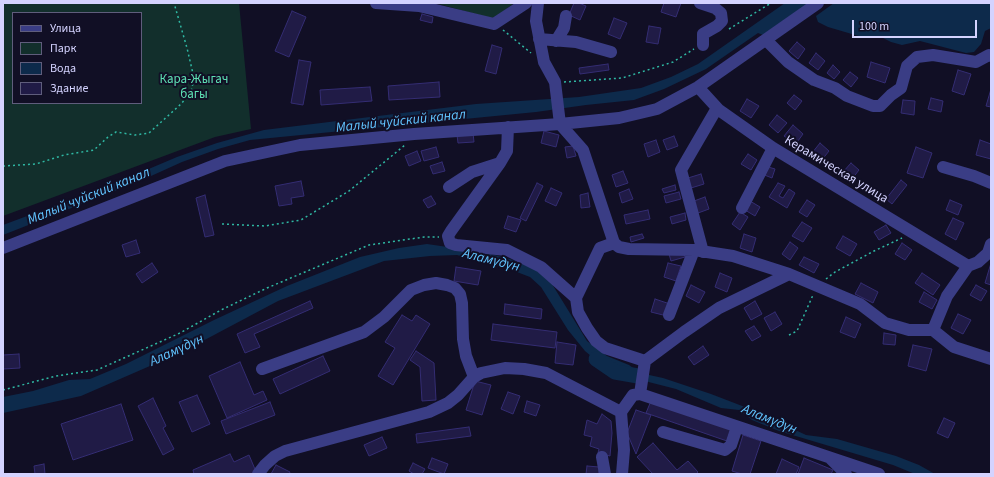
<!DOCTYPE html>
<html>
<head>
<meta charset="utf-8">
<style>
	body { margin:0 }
	#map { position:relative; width:994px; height:477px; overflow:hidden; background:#110f25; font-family:"Source Sans 3",sans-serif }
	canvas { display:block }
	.frame { position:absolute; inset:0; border:4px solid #d4d3ff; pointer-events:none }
	.legend { position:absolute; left:12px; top:12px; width:130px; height:92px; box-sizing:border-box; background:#110f25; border:1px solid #5f5d7c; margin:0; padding:5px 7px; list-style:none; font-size:12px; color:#d4d3ff }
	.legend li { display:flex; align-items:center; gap:8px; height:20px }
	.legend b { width:20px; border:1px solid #5f5d7c }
	.scale { position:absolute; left:852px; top:20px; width:125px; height:18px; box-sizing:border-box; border:2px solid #d4d3ff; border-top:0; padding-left:5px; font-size:12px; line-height:14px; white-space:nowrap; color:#d4d3ff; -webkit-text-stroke:3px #110f25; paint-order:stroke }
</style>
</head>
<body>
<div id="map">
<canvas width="994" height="477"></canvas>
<div class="frame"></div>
<ul class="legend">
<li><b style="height:5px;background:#3a3d85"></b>Улица</li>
<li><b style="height:11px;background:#122f2c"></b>Парк</li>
<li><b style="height:11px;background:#0d2a4b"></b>Вода</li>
<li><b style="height:11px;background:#201b46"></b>Здание</li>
</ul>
<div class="scale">100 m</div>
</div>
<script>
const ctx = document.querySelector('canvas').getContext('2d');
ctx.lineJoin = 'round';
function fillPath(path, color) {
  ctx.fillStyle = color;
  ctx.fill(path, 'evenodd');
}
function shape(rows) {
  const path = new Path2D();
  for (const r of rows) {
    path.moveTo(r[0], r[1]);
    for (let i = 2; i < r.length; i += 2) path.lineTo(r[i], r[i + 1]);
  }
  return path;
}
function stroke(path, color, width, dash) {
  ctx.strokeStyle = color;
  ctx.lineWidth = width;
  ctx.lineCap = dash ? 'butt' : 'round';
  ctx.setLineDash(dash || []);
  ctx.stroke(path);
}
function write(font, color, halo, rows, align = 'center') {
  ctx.font = font + ' "Source Sans 3",sans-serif';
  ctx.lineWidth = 4;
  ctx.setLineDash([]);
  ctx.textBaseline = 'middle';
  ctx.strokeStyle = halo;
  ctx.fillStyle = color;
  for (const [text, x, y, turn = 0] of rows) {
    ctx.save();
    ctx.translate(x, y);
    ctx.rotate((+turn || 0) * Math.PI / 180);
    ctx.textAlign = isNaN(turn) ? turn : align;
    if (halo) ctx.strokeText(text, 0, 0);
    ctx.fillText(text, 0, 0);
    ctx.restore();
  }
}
const green = shape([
	[3,3,239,3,251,129,215,137,3,216],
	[13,13,141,13,141,103,13,103],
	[435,3,514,3,494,19]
]);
const water = shape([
	[785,3,809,3,763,35,758,33,706,69,664,89,634,100,586,105,536,112,250,140,218,149,182,162,140,181,3,235,3,225,118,182,177,157,217,143,264,130,476,104,579,97,641,88,671,77,698,64],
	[834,3,991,3,991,28,985,31,981,44,974,52,966,53,920,41,902,45,891,42,881,37,862,37,828,27,818,22,816,16],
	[427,244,482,252,510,259,535,269,552,284,587,341,607,356,629,365,640,373,663,378,711,394,750,409,806,435,837,439,896,456,919,465,935,474,915,474,893,465,779,431,752,420,739,410,721,408,676,389,633,378,604,367,585,351,568,330,541,287,530,277,509,269,457,255,430,256,384,261,278,301,182,352,81,396,3,413,3,397,33,391,69,380,90,379,126,364,214,320,287,286,360,257,399,248]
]);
const river = shape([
	[596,359,615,372,638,376]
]);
const building = shape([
	[574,3,579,3,586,6,580,20,569,15,574,3],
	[664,3,681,3,676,17,661,12,664,3],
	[292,11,306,17,289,57,275,51,292,11],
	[422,14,433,17,432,23,420,20,422,14],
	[614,18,627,23,620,39,608,34,614,18],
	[649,26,661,28,658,44,646,42,649,26],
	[797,42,805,49,798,59,789,51,797,42],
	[492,45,502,48,496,74,485,71,492,45],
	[816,53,825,61,818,70,809,63,816,53],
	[299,60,311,62,303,105,291,103,299,60],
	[871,62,890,68,885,83,867,77,871,62],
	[608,64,609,70,580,74,579,68,608,64],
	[833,65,840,72,834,79,827,73,833,65],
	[958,70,971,74,964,95,952,91,958,70],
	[850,72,858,78,851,87,843,80,850,72],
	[439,82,440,97,389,100,388,86,439,82],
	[370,87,372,101,321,105,320,90,370,87],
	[991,89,991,107,986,106,991,89],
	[794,95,802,101,795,110,787,103,794,95],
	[931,98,943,101,941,112,928,109,931,98],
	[747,99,759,106,751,118,740,111,747,99],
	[903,100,915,101,914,115,901,113,903,100],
	[777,115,787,123,778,133,769,125,777,115],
	[793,125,803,134,795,145,784,136,793,125],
	[544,131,559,135,556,147,541,143,544,131],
	[473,133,474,142,458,143,457,135,473,133],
	[674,136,678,146,667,150,663,140,674,136],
	[656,140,660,152,648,157,644,144,656,140],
	[980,140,991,144,991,159,976,155,980,140],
	[820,143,829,151,821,161,812,153,820,143],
	[573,146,576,156,567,158,565,147,573,146],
	[436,147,439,157,424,161,421,151,436,147],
	[916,147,932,153,923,178,907,173,916,147],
	[417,151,421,161,409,166,405,156,417,151],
	[748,154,757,160,751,170,741,164,748,154],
	[442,162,445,171,433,174,430,166,442,162],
	[851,163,859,170,852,179,843,172,851,163],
	[765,166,775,169,772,178,762,174,765,166],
	[623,171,628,183,616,187,612,175,623,171],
	[701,174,704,184,691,188,688,178,701,174],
	[901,180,907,185,892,204,886,199,901,180],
	[301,181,304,196,291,198,292,204,279,206,275,186,301,181],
	[537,183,543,186,526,221,520,218,537,183],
	[778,183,785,186,779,196,783,198,789,189,795,193,787,208,769,197,778,183],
	[675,185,676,190,664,193,662,189,675,185],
	[551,188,562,193,556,206,545,201,551,188],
	[629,189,633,199,622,203,619,193,629,189],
	[679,192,681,199,666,203,664,196,679,192],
	[588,193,590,207,581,208,580,195,588,193],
	[205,195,214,235,205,237,196,198,205,195],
	[431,196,436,204,428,208,423,200,431,196],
	[705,197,709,209,698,213,694,201,705,197],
	[807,200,815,205,807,217,799,212,807,200],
	[950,200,962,205,958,215,946,210,950,200],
	[750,201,760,207,755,216,745,210,750,201],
	[648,210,650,219,626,224,624,215,648,210],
	[740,212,748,217,740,230,732,224,740,212],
	[685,213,686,220,672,224,670,217,685,213],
	[508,216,521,220,516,232,504,228,508,216],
	[953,218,964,223,956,240,945,234,953,218],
	[802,222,812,228,803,242,792,236,802,222],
	[886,225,891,233,879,240,874,232,886,225],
	[642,234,644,238,631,242,630,237,642,234],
	[744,234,756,238,752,252,740,248,744,234],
	[843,236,857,244,850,256,836,248,843,236],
	[136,240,140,253,126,257,122,245,136,240],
	[790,242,798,248,790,260,782,254,790,242],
	[902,243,912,250,905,260,895,254,902,243],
	[683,250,685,257,671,261,669,254,683,250],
	[804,257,819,264,814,273,799,265,804,257],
	[152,263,158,272,142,283,136,274,152,263],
	[668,263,681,266,676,281,664,277,668,263],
	[991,263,991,285,985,283,991,263],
	[456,267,481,271,478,285,454,281,456,267],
	[720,273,732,278,727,292,715,287,720,273],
	[922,273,940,285,933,295,915,283,922,273],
	[861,283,878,292,873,303,855,294,861,283],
	[691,285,705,292,699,303,686,296,691,285],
	[976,285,987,291,981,301,970,295,976,285],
	[924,292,937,300,932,309,919,302,924,292],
	[655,299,670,304,667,316,651,312,655,299],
	[310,301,313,308,254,334,260,347,245,353,237,334,310,301],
	[755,301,762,314,751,320,744,308,755,301],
	[505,304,542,309,541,319,504,314,505,304],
	[775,312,782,324,771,331,764,318,775,312],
	[958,314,971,320,963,334,951,328,958,314],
	[402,315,412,321,416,315,430,324,393,385,378,376,395,348,385,342,402,315],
	[846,317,861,324,855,338,840,332,846,317],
	[493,324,557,332,555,348,491,340,493,324],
	[754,326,761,336,752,341,745,331,754,326],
	[884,333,896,335,895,345,883,344,884,333],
	[557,342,576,345,573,365,555,363,557,342],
	[913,345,932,349,926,371,908,366,913,345],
	[703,346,709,355,694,365,688,357,703,346],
	[416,351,434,363,436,400,422,401,420,367,410,360,416,351],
	[19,354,20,368,3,369,3,355,19,354],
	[323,356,330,371,280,394,273,379,323,356],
	[240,362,254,395,263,391,267,400,227,418,209,376,240,362],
	[475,381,491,385,482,415,466,410,475,381],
	[508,392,520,396,513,414,501,409,508,392],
	[197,395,210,424,192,432,179,402,197,395],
	[153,398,166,426,163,428,174,449,163,455,138,406,153,398],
	[527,401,540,405,536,416,524,412,527,401],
	[651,401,731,429,727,441,646,413,651,401],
	[270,402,275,415,226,434,221,421,270,402],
	[121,404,133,440,73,460,61,424,121,404],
	[636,410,651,415,636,454,627,433,636,410],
	[602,414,611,421,612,433,610,456,598,453,599,449,590,446,592,437,584,435,587,420,597,424,602,414],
	[944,418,955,423,948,438,937,433,944,418],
	[469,427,471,436,417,443,416,434,469,427],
	[743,435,761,441,750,474,742,474,732,471,743,435],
	[382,437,387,448,369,456,364,445,382,437],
	[653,443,677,470,688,461,698,472,696,474,653,474,637,457,653,443],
	[230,454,234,462,249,455,257,474,194,474,193,470,230,454],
	[432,458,448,464,444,474,428,468,432,458],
	[804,458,833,470,831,474,798,474,804,458],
	[782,459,799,467,796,474,776,474,782,459],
	[413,463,425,469,422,474,414,474,409,471,413,463],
	[44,464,45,474,35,474,34,466,44,464],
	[276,465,290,472,289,474,271,474,276,465],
	[587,466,599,467,599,474,586,474,587,466]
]);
const path = shape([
	[729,29,771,3],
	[503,30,531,53],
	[564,82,622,78,673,62,694,49],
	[3,166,36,164,64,155,94,150,108,137,116,132,135,135,149,133,181,104,191,92,194,78,187,48,174,3],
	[222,224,265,226,301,220,349,191,405,145],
	[826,279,835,272,874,251,902,238],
	[789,335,797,331,813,295],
	[3,390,56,376,97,370,180,333,221,310,267,288,369,245,424,237,439,237]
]);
const minor = shape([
	[376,3,419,6,494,24,526,3],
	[538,3,536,21,544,62,555,82,560,124,583,150,614,243,619,247,629,249,694,250,733,256,789,274,860,304,885,323,909,330,933,330,954,347,991,359],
	[700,3,715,8,721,13,722,21,717,26,703,34,703,45],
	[539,39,576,42,611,52],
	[766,40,788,62,814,80,835,88,847,96,873,106,880,106,891,95,901,88,907,66,917,57,933,55,976,62,989,55,991,56],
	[556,41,564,28,566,16],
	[698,87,719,110,773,148,968,266],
	[508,127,507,151,500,163,451,231,448,236,450,243,456,245,507,250,541,267,576,298],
	[943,167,974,176,991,183],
	[449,187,472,172,500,163],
	[742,208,773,148],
	[614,243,600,248,576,298,578,312,587,328,596,341,605,348,645,361],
	[3,248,225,161,300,145,414,134,560,124,619,118,657,109,698,87,818,3],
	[703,252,681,170,717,108],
	[669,315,694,250],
	[933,330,947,296,968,266,978,262,988,253,991,244],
	[262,369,364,332,384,317,411,290,424,285,436,283,447,285,455,288,460,294,462,303,463,339,466,356,474,377],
	[640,394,645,361,684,332,719,308,789,274],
	[663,432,725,450,731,445,737,427],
	[602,457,605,474],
	[831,459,846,474],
	[258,474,265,465,275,456,285,451,429,412,448,403,458,395,474,377,481,373,505,368,524,369,546,373,621,412],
	[622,474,624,450,621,412,633,395,640,394,879,474]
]);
const parkNames = [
	["Кара-Жыгач",194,80],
	["багы",194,95]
];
const streetNames = [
	["Керамическая улица",836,170,31]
];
const waterNames = [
	["Малый чуйский канал",401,122,-6],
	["Малый чуйский канал",89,197,-22],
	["Аламүдүн",491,261,14],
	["Аламүдүн",177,351,-25],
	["Аламүдүн",769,420,22]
];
fillPath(green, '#122f2c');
fillPath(water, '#0d2a4b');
stroke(river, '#0d2a4b', 15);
fillPath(building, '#201b46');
stroke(building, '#342d73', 1);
stroke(path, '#2fb8a3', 1.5, [2, 3]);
stroke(minor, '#3a3d85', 12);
write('13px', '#5ee0b4', '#110f25', parkNames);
write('13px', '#d4d3ff', '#110f25', streetNames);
write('italic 14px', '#61c4ff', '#110f25', waterNames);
</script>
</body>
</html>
